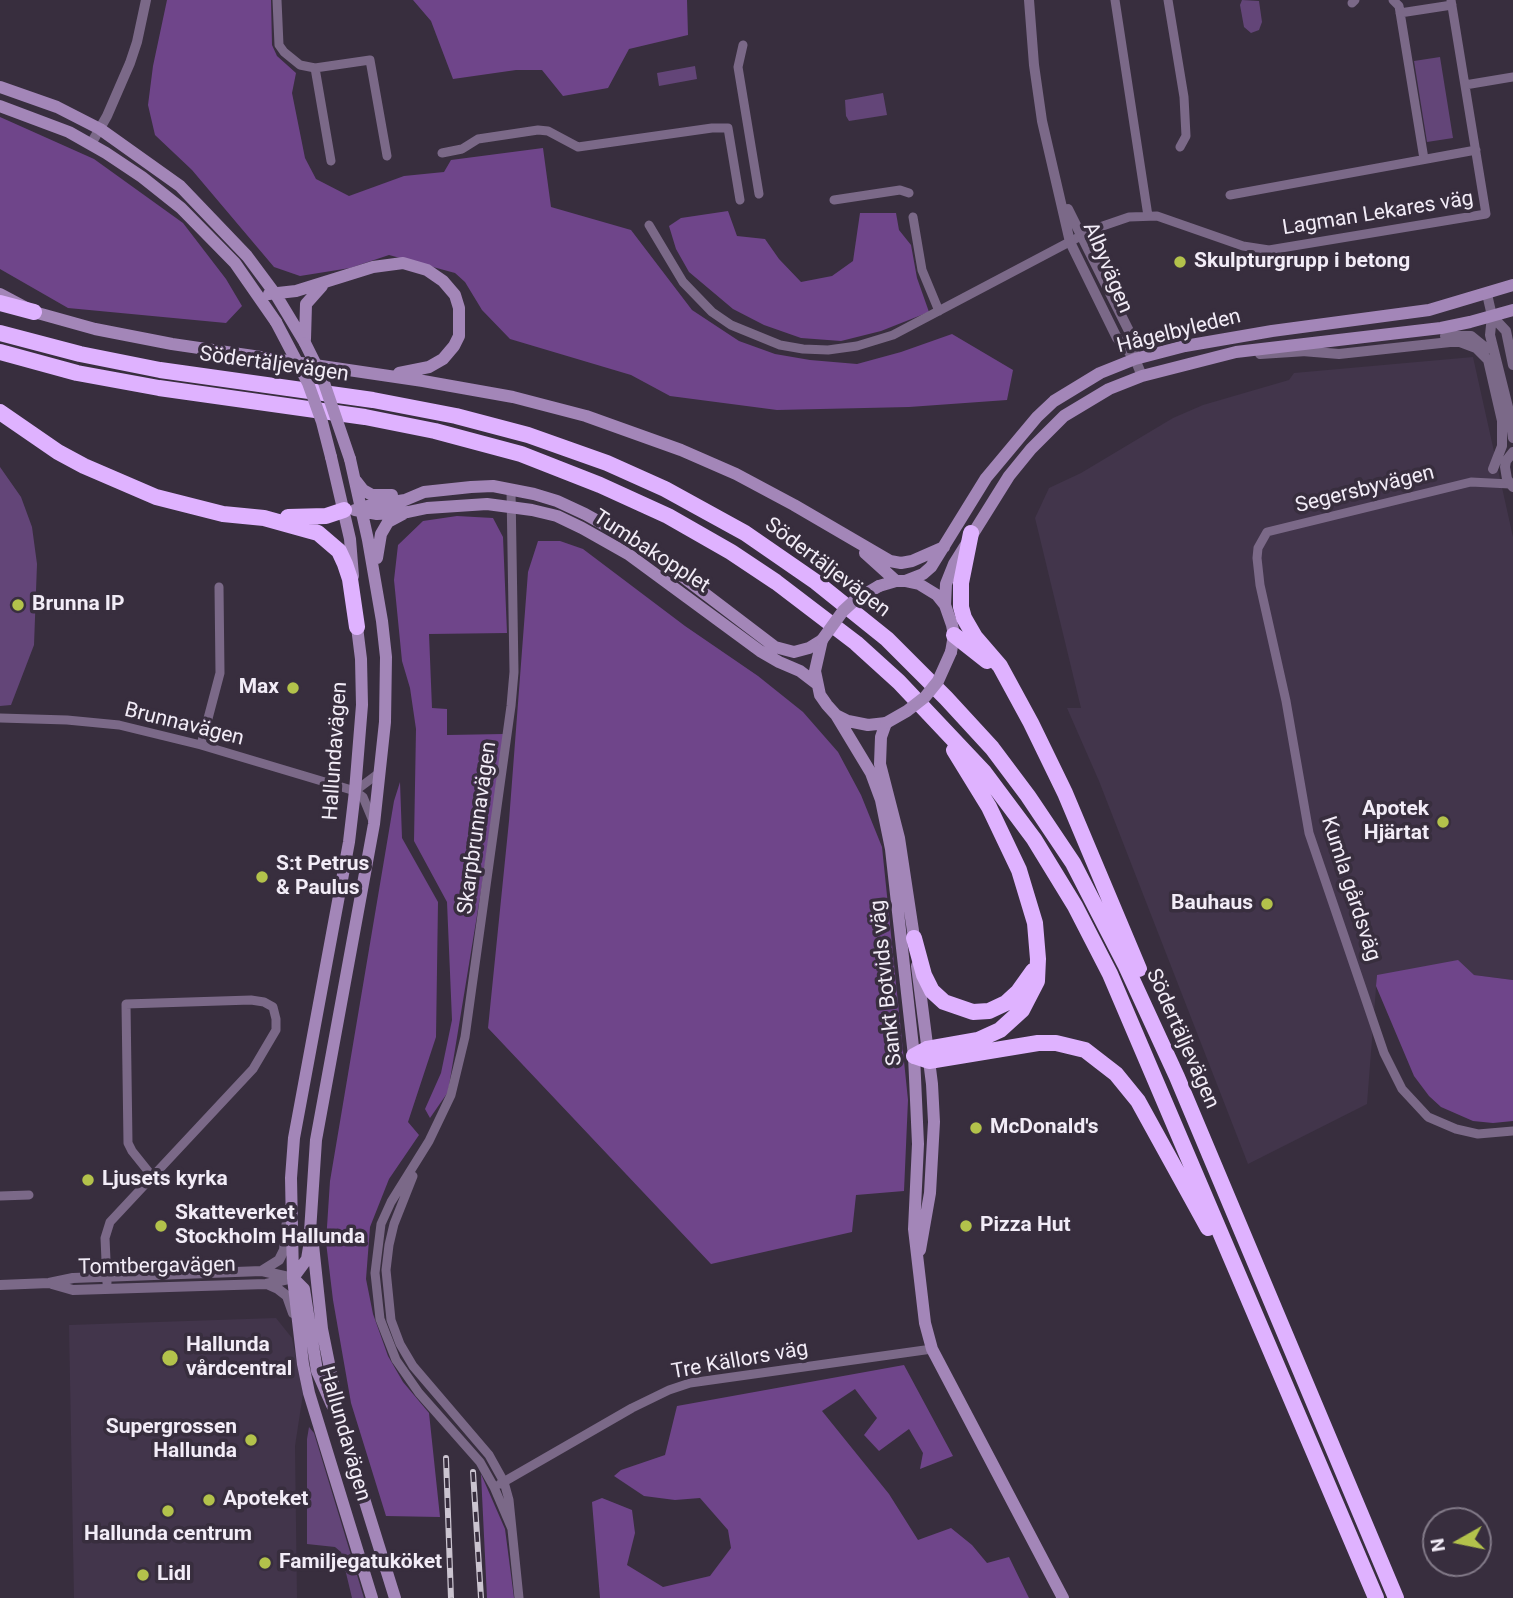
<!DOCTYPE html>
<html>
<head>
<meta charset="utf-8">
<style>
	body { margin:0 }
	#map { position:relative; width:1513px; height:1598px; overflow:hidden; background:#382e3e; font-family:Roboto,sans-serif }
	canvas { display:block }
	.north { position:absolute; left:1422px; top:1507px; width:70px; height:70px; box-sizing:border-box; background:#382e3e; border:2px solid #827a88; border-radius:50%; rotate:261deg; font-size:19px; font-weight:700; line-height:28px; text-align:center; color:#f2ecf7 }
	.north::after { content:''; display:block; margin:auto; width:24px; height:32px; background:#b3c24b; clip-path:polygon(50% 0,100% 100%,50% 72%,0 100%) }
</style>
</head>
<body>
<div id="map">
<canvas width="1513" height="1598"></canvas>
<div class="north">N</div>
</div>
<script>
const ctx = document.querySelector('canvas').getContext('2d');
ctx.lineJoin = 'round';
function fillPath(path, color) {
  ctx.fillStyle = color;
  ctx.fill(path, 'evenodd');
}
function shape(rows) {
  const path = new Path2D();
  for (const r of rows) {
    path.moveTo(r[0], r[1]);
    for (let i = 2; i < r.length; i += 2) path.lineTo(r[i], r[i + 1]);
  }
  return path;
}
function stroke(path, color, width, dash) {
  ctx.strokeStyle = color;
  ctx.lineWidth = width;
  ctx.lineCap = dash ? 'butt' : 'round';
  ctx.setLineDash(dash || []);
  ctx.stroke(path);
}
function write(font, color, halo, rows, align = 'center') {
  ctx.font = font + ' Roboto,sans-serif';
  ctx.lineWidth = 7;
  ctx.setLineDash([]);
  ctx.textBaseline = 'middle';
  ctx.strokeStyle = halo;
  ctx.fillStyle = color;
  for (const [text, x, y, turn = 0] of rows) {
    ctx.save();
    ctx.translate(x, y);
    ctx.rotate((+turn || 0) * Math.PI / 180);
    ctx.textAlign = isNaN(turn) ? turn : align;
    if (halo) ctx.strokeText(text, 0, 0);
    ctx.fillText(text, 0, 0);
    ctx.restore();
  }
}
const built = shape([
	[1473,357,1513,537,1513,980,1474,975,1377,975,1367,1104,1248,1164,1099,781,1067,708,1081,708,1035,518,1049,488,1081,473,1173,418,1203,405,1289,380,1294,373],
	[276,1318,292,1338,303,1394,295,1446,297,1598,74,1598,69,1325]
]);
const green = shape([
	[1242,0,1259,1,1262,22,1259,30,1251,33,1244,27,1240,5],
	[1440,57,1453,138,1427,142,1414,61],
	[695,66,697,79,659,86,657,73],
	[883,93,887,115,849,121,846,116,845,100],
	[0,467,21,497,32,527,37,564,34,645,11,705,0,706],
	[309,1427,314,1433,364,1598,352,1598,341,1552,335,1547,307,1544,307,1439]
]);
const forest = shape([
	[167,0,271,0,272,45,277,56,296,73,292,93,305,158,316,179,349,196,404,176,444,172,451,160,543,148,551,207,631,230,692,310,739,341,775,354,810,360,857,364,901,352,952,334,1013,370,1007,400,909,407,777,410,670,396,631,375,510,339,482,310,465,282,455,273,389,255,350,268,300,276,274,267,192,170,155,135,148,105,153,66],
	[413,0,687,0,688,35,629,49,608,88,563,96,542,70,516,70,453,79,431,21],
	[0,117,94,159,183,223,226,279,242,306,226,323,68,308,0,269],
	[728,211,737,236,765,239,779,259,801,282,832,276,853,261,860,213,896,213,899,230,911,245,917,278,929,312,881,331,841,341,801,338,764,325,733,309,689,272,676,249,669,226,681,218],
	[457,516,493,518,503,537,507,633,429,634,432,708,447,709,447,735,504,734,481,891,448,1092,430,1118,425,1109,441,1073,452,1020,447,902,414,841,416,729,410,688,402,661,394,580,398,545,423,521],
	[538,541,560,541,583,549,685,626,758,676,803,712,838,752,861,795,882,847,908,1100,904,1191,856,1195,852,1232,711,1264,488,1028,509,821,528,572],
	[400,782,402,838,438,902,436,1037,408,1122,419,1135,389,1179,370,1227,366,1279,373,1314,388,1356,403,1382,429,1413,440,1517,386,1516,351,1403,333,1300,326,1242,330,1181,394,801],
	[1458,960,1474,975,1513,980,1513,1121,1493,1123,1473,1121,1441,1107,1429,1096,1414,1076,1376,986,1377,975],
	[904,1365,953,1456,920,1469,923,1453,909,1429,879,1451,864,1435,877,1418,855,1389,822,1411,889,1494,918,1540,951,1528,972,1545,987,1563,1009,1557,1029,1598,600,1598,592,1502,602,1498,632,1510,635,1533,627,1565,663,1587,710,1576,731,1548,728,1530,700,1498,675,1500,644,1496,614,1476,621,1470,665,1455,677,1406],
	[481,1474,505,1529,514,1598,487,1598]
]);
const minor = shape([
	[277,0,279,45,284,52,300,65,315,68,370,60,387,156],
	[1115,0,1148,216],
	[1168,0,1184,97,1186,136,1180,147],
	[1393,0,1399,6,1424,159],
	[1352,3,1355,0],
	[1400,13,1452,5],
	[743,45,738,67,759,194],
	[315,68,331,161],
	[1465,85,1513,77],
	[442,153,462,149,478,139,538,130,548,131,578,147,712,128,728,128,740,200],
	[1230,195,1476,150],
	[834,200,900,190,909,193],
	[913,217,922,270,939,311],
	[649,225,683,282,712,312,731,325,780,345,803,349,828,350,857,346,893,335,1094,229,1129,217,1157,216,1243,246,1269,250,1486,214,1451,0],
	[1510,484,1471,482,1267,532,1258,548,1257,558,1260,585,1286,701,1309,833,1384,1053,1402,1089,1428,1117,1456,1129,1478,1134,1513,1131],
	[511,490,514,672,511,706,465,1037,451,1095,429,1141,391,1202,381,1224,375,1273,380,1319,396,1360,419,1393,480,1462,494,1487,512,1529],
	[0,718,67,720,119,725,201,745,355,791,363,797,373,821],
	[201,745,220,673,219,587],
	[355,791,379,773],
	[413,1176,394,1224,389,1245,386,1270,391,1320,400,1344,413,1366,489,1455,504,1482,509,1500,519,1598],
	[0,1196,29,1195],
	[107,1283,105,1238,110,1222,253,1069,276,1030,276,1019,273,1007,264,1002,251,1000,126,1004,128,1143,132,1151,152,1176],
	[500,1484,632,1408,669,1390,690,1383,932,1349]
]);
const tertiary = shape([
	[1029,0,1034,65,1042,121,1070,242,1117,338,1135,359],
	[91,144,107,116,130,63,137,42,146,0],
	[1068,209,1133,339,1135,359,1142,376],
	[1487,294,1492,316,1490,335,1509,411,1513,438],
	[1492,316,1506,331,1513,365],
	[1445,336,1471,336,1487,349],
	[1302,351,1339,354,1450,342,1460,342,1476,348,1488,360,1502,421,1502,446,1493,469],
	[1260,354,1307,351],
	[1513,452,1506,461,1505,467,1507,479,1513,487],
	[263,1270,279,1260,284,1250,287,1220],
	[52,1284,73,1290,266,1284,293,1278],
	[0,1285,49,1283,73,1278,262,1271,293,1278],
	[269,1285,278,1289,287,1296,293,1313]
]);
const secondary = shape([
	[0,87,57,107,100,129,180,186,247,256,276,295,305,343],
	[0,106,69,132,106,153,142,177,181,208,235,263,276,322],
	[0,294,34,312,95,329,172,344,423,381,513,397,586,416,681,450,736,474,794,505,890,561,901,563,912,561,944,547],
	[269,294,296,291,373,267,403,263,427,270,443,281,455,295,459,308,459,336,454,346,443,359,429,367,399,373],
	[305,339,306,304,322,286],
	[331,457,350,539,353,576],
	[356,481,363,490,372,495,392,495],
	[355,510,377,514,408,512,427,508,487,504,532,510,557,516,582,528,628,554,760,651,779,662,800,671,817,684],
	[362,510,368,506,405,500,424,492,471,487,493,486,534,494,557,501,585,514,641,545,775,647,794,652,809,648,822,640],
	[865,553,896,581],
	[377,558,381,534,388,522,403,514],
	[905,581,923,574,931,567,986,478,1037,417,1054,401,1100,373,1135,359,1185,346,1272,331,1429,310,1513,285],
	[879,586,896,581,905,581,919,584,937,595,945,605,952,625,954,635,951,652],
	[945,605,946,584,954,564,1009,476,1031,449,1064,416,1109,389,1142,376,1236,352,1441,328,1470,322,1513,310],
	[356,619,361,659,362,705,355,791,349,842,294,1138,291,1178,293,1278,303,1364,309,1393,372,1598],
	[822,640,815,671,820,695,827,705,836,715,848,721,868,725,886,723,881,737,880,764,899,838,915,944],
	[836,715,871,773,881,800,891,849,914,1056,918,1144,914,1229,925,1323,932,1349,1063,1598],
	[917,966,932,1084,934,1122,930,1193,920,1250],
	[313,1245,322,1329,342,1428,395,1598],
	[293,1278,307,1259,309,1247,316,1140,374,824,385,722,386,657,382,621,368,540,350,459],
	[293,1278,304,1289,317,1371,332,1405]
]);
const motorway = shape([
	[0,303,34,312],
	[0,333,80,354,160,370,373,400,456,416,528,435,607,463,665,489,745,533,816,582,887,639,946,698,992,748,1028,796,1073,863,1125,964,1177,1077,1396,1598],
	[0,352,77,373,159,388,365,417,435,431,521,454,600,485,668,516,731,552,776,582,856,643,899,682,984,772,1034,839,1075,906,1110,974,1376,1598],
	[0,412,58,452,84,466,156,497,223,514,264,518,318,533,339,551,345,564,350,579,357,627],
	[288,517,326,516,344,510],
	[971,533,961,583,961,607,964,618,975,637,1000,666,1031,723,1065,793,1139,969],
	[954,635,987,661],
	[914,938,924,975,932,991,944,1002,973,1012,989,1011,1006,1003,1018,992,1033,971],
	[914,1056,929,1061,1038,1043,1056,1043,1085,1050,1116,1074,1138,1101,1208,1228],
	[914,1056,927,1049,978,1040,1000,1030,1022,1010,1037,981,1038,959,1035,923,1019,870,989,807,954,750]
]);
const rail = shape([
	[446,1458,451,1598],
	[473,1472,481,1598]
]);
const secondaryBridge = shape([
	[276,322,308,383,322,422,331,457],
	[305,343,322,377,350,459],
	[822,640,843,611,855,600,879,586],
	[886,723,907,711,925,697,938,681,951,652]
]);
const markers = [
	[1180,262,7,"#b3c24b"],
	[18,605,7,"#b3c24b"],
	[293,688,7,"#b3c24b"],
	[1443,822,7,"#b3c24b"],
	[262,877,7,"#b3c24b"],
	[1267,904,7,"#b3c24b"],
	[976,1128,7,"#b3c24b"],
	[88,1180,7,"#b3c24b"],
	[161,1226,7,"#b3c24b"],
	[966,1226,7,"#b3c24b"],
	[170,1358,9,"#b3c24b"],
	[251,1440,7,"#b3c24b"],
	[209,1500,7,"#b3c24b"],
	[168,1511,7,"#b3c24b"],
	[265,1563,7,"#b3c24b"],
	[143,1575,7,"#b3c24b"]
];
const streetNames = [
	["Lagman Lekares väg",1378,214,-9],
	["Albyvägen",1107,268,67],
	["Hågelbyleden",1179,332,-14],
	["Södertäljevägen",274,365,8],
	["Segersbyvägen",1365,490,-14],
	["Tumbakopplet",651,552,33],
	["Södertäljevägen",827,568,37],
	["Brunnavägen",184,725,14],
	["Hallundavägen",336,751,-86],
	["Skarpbrunnavägen",478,828,-82],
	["Kumla gårdsväg",1350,889,72],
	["Sankt Botvids väg",887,983,-96],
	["Södertäljevägen",1182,1039,66],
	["Tomtbergavägen",157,1267,-1],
	["Tre Källors väg",740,1361,-10],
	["Hallundavägen",344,1434,74]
];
const poiNames = [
	["Skulpturgrupp i betong",1194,262],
	["Brunna IP",32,605],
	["Max",279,688,"right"],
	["Apotek",1429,810,"right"],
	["Hjärtat",1429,834,"right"],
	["S:t Petrus",276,865],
	["& Paulus",276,889],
	["Bauhaus",1253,904,"right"],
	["McDonald's",990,1128],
	["Ljusets kyrka",102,1180],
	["Skatteverket",175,1214],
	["Stockholm Hallunda",175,1238],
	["Pizza Hut",980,1226],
	["Hallunda",186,1346],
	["vårdcentral",186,1370],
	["Supergrossen",237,1428,"right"],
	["Hallunda",237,1452,"right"],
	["Apoteket",223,1500],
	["Hallunda centrum",168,1535,"center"],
	["Familjegatuköket",279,1563],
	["Lidl",157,1575]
];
fillPath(built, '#42354b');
fillPath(green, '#634578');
fillPath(forest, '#6f458a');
stroke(minor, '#7b6988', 9);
stroke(tertiary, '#7b6988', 10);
stroke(secondary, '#a386b8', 12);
stroke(motorway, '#dfb2ff', 16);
stroke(rail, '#cbc4d0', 6);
stroke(rail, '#382e3e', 3.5, [10]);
stroke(secondaryBridge, '#a386b8', 12);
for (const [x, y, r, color] of markers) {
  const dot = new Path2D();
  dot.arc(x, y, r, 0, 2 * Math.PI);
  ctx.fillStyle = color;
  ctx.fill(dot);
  stroke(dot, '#382e3e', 2.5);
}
write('21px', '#f2ecf7', '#382e3e', streetNames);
write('bold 21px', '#f2ecf7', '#382e3e', poiNames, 'left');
</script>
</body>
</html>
